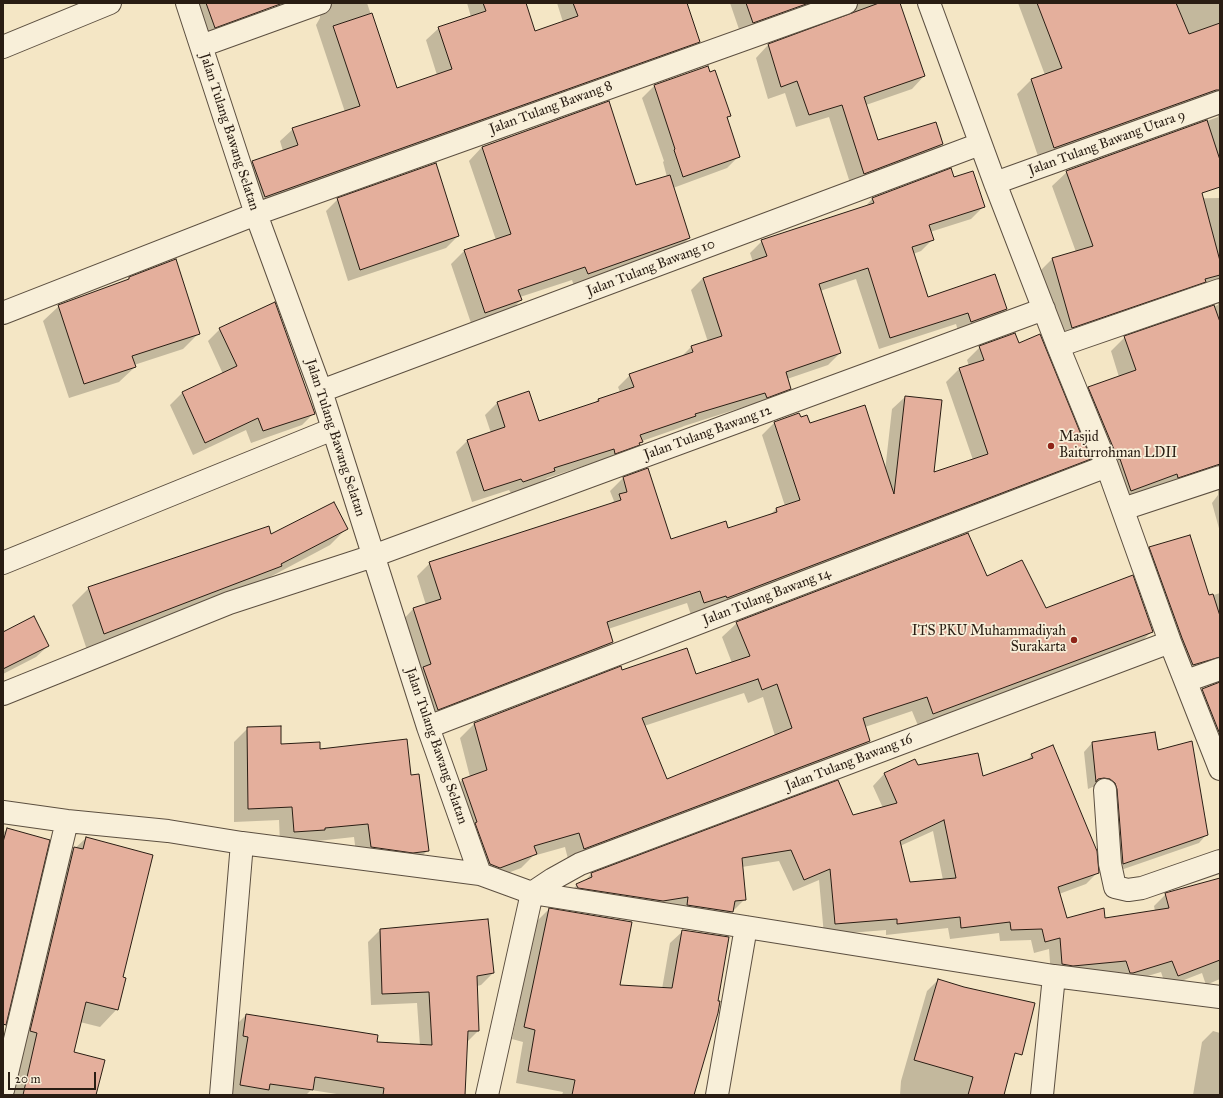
<!DOCTYPE html>
<html>
<head>
<meta charset="utf-8">
<style>
	body { margin:0 }
	#map { position:relative; width:1223px; height:1098px; overflow:hidden; background:#f4e6c5; font-family:"IM FELL Great Primer",serif }
	canvas { display:block }
	.frame { position:absolute; inset:0; border:4px solid #291d13; pointer-events:none }
	.scale { position:absolute; left:8px; top:1072px; width:88px; height:18px; box-sizing:border-box; border:2px solid #291d13; border-top:0; padding-left:5px; font-size:12px; line-height:14px; white-space:nowrap; color:#291d13; -webkit-text-stroke:3px #f8efd9; paint-order:stroke }
</style>
</head>
<body>
<div id="map">
<canvas width="1223" height="1098"></canvas>
<div class="frame"></div>
<div class="scale">20 m</div>
</div>
<script>
const ctx = document.querySelector('canvas').getContext('2d');
ctx.lineJoin = 'round';
function fillPath(path, color) {
  ctx.fillStyle = color;
  ctx.fill(path, 'evenodd');
}
function shape(rows) {
  const path = new Path2D();
  for (const r of rows) {
    path.moveTo(r[0], r[1]);
    for (let i = 2; i < r.length; i += 2) path.lineTo(r[i], r[i + 1]);
  }
  return path;
}
function stroke(path, color, width, dash) {
  ctx.strokeStyle = color;
  ctx.lineWidth = width;
  ctx.lineCap = dash ? 'butt' : 'round';
  ctx.setLineDash(dash || []);
  ctx.stroke(path);
}
function write(font, color, halo, rows, align = 'center') {
  ctx.font = font + ' "IM FELL Great Primer",serif';
  ctx.lineWidth = 3.5;
  ctx.setLineDash([]);
  ctx.textBaseline = 'middle';
  ctx.strokeStyle = halo;
  ctx.fillStyle = color;
  for (const [text, x, y, turn = 0] of rows) {
    ctx.save();
    ctx.translate(x, y);
    ctx.rotate((+turn || 0) * Math.PI / 180);
    ctx.textAlign = isNaN(turn) ? turn : align;
    if (halo) ctx.strokeText(text, 0, 0);
    ctx.fillText(text, 0, 0);
    ctx.restore();
  }
}
const shadow = shape([
	[190,3,281,3,263,10,250,22,203,39],
	[310,3,367,3,396,89,437,75,426,40,439,28,471,17,467,3,525,3,534,32,563,22,557,3,686,3,699,42,686,54,252,209,240,174,253,162,283,151,280,141,293,129,345,112,316,25,320,18,320,11],
	[730,3,878,3,879,4,899,3,924,76,912,89,866,105,878,142,942,144,930,157,851,186,829,117,796,127,785,93,768,99,756,58,768,45,846,17,845,11,741,35],
	[1018,3,1220,3,1220,179,1160,199,1220,198,1220,532,1212,503,1218,495,1218,487,1117,505,1075,403,1089,388,1119,377,1111,351,1125,337,1218,305,1218,300,1058,342,1038,273,1052,259,1076,252,1052,186,1067,172,1218,117,1218,113,1040,162,1017,94,1031,80,1045,75],
	[707,67,730,116,726,119,739,156,727,168,673,188,689,238,676,252,574,286,572,280,520,297,521,300,507,314,472,326,451,264,464,251,496,240,469,161,482,147,608,102,636,187,667,177,663,162,664,161,642,98,654,86],
	[953,178,983,207,971,219,930,232,933,239,921,251,913,254,928,298,1006,309,994,321,959,334,956,324,879,349,856,279,820,291,840,353,828,365,787,379,790,388,778,400,755,409,753,404,684,426,682,427,642,441,630,454,602,460,547,478,542,483,511,493,509,490,472,502,456,452,468,440,491,433,485,415,497,403,528,392,538,423,594,404,598,399,620,392,618,387,630,375,681,357,691,347,708,342,691,290,703,278,753,262,750,253,762,241,864,208,872,199],
	[338,199,458,236,446,248,348,281,326,211],
	[129,278,198,334,183,349,134,365,135,367,119,382,69,398,43,321,59,306,127,281],
	[220,329,314,413,302,425,251,443,246,430,193,455,170,405,182,393,223,374,208,341],
	[1018,344,1089,459,1077,472,691,615,687,603,608,629,612,642,599,655,425,722,401,622,413,609,426,605,417,576,430,563,610,504,614,501,610,491,623,478,647,470,670,540,728,529,769,516,776,509,785,506,762,435,775,422,800,418,885,471,892,409,905,397,933,473,973,460,946,382,959,369,969,366,967,360,980,347],
	[347,528,330,545,270,577,264,583,87,650,72,605,89,588,271,536],
	[1150,548,1208,597,1220,593,1220,776,1194,702,1208,688,1218,684,1218,679,1185,677,1136,562],
	[986,578,1045,610,1152,631,1137,646,919,728,912,711,865,727,869,741,854,756,569,863,565,847,533,856,521,868,484,882,448,794,463,779,470,777,460,738,474,724,621,671,695,675,732,663,722,637,737,623],
	[744,693,748,703,763,697,775,736,666,780,644,726],
	[3,633,48,646,36,657,3,674],
	[248,728,280,745,320,750,428,850,414,864,357,861,354,837,280,845,279,820,234,822,234,742],
	[1154,734,1157,752,1207,834,1199,843,1115,872,1102,787,1095,786,1088,789,1084,752,1092,743],
	[1032,755,1098,872,1086,884,1059,894,1067,919,1105,919,1155,911,1154,906,1166,894,1220,879,1220,979,1206,985,1202,973,1166,987,1161,972,1121,984,1118,984,1114,972,1060,977,1051,976,1049,949,1034,953,1031,940,1000,941,999,933,950,939,948,928,886,935,886,930,824,935,819,880,793,891,779,861,742,867,745,899,721,923,566,896,577,885,584,882,591,874,837,782,852,816,883,808,873,786,884,774,915,760,918,766,982,777,1025,762],
	[933,831,943,880,909,884,900,846],
	[7,829,5,1025,3,1026,3,833],
	[86,838,122,978,117,1009,100,1027,80,1022,73,1053,95,1095,10,1095,57,865],
	[549,909,619,986,662,989,670,943,683,931,693,1095,562,1095,563,1092,516,1083,523,1042,512,1039,536,922],
	[380,930,493,973,481,985,477,986,478,1031,467,1042,464,1095,343,1095,311,1090,306,1095,229,1095,236,1049,232,1048,234,1027,246,1015,375,1043,420,1046,417,1003,371,1005,368,942],
	[938,980,1003,1095,900,1095,901,1081,927,991],
	[1213,1031,1220,1033,1220,1095,1193,1095,1202,1042]
]);
const building = shape([
	[206,3,283,3,215,28,206,3],
	[483,3,526,3,535,31,578,16,573,3,687,3,700,42,265,197,252,161,298,145,292,128,360,106,333,26,372,13,397,88,452,69,438,27,486,11,483,3],
	[746,3,809,3,753,23,746,3],
	[879,3,900,3,925,76,864,97,878,140,936,122,943,144,864,174,842,105,809,115,797,81,781,87,768,44,879,3],
	[1037,3,1176,3,1189,34,1220,23,1220,90,1216,90,1054,148,1031,79,1062,68,1037,3],
	[708,66,710,72,715,70,731,116,727,117,740,157,683,177,674,150,675,149,654,85,708,66],
	[609,101,636,185,670,175,690,238,588,274,585,267,518,290,522,300,485,313,464,250,511,234,482,147,609,101],
	[1207,120,1220,160,1220,187,1202,193,1220,261,1220,275,1205,279,1206,282,1072,328,1052,258,1093,246,1066,171,1207,120],
	[436,163,459,236,360,270,337,198,436,163],
	[951,168,954,177,973,171,985,207,929,225,934,240,912,247,928,297,995,274,1007,309,971,322,968,313,890,338,868,268,819,284,841,353,786,372,791,389,767,398,765,393,695,414,696,416,640,435,643,442,639,443,640,445,615,454,614,449,554,468,555,471,523,482,521,479,484,491,467,440,505,427,497,402,529,391,539,421,599,401,598,399,634,387,629,374,693,352,691,346,722,336,703,278,767,256,761,240,874,203,872,198,951,168],
	[176,259,200,334,132,356,136,367,84,384,58,305,129,279,129,277,176,259],
	[275,302,315,414,263,431,258,418,205,443,182,392,237,366,219,328,275,302],
	[1214,305,1220,322,1220,464,1178,478,1177,474,1131,491,1120,459,1118,459,1088,387,1136,370,1124,336,1214,305],
	[1015,333,1019,343,1040,334,1091,459,727,598,726,596,704,603,700,591,607,622,613,642,438,710,423,667,431,664,413,608,441,599,429,562,621,500,619,494,627,492,623,477,648,468,671,539,726,521,728,528,777,512,776,508,800,500,774,422,799,413,801,417,807,415,810,423,865,405,894,494,905,396,942,400,934,472,988,454,959,368,984,360,979,346,1015,333],
	[334,502,348,529,281,564,282,566,104,634,88,587,269,526,271,534,334,502],
	[968,533,987,576,1022,560,1046,608,1133,575,1153,632,933,714,927,697,863,718,870,741,584,849,579,833,534,846,537,854,500,868,490,864,475,823,477,822,462,779,487,770,474,723,621,666,622,670,687,648,696,674,750,656,736,622,968,533],
	[758,679,762,690,777,684,792,728,667,779,642,718,758,679],
	[1190,535,1209,595,1213,594,1220,616,1220,657,1193,665,1182,638,1149,547,1190,535],
	[34,616,49,646,3,669,3,632,34,616],
	[1220,682,1220,732,1219,732,1202,689,1220,682],
	[281,726,281,744,320,742,320,749,407,739,411,775,419,774,429,851,413,853,371,847,368,824,325,828,325,830,294,832,292,807,248,809,247,727,281,726],
	[1155,732,1158,750,1192,741,1208,835,1123,864,1117,789,1115,783,1110,779,1104,778,1098,779,1096,782,1092,742,1155,732],
	[1053,745,1097,851,1099,873,1058,887,1067,918,1104,908,1105,918,1169,908,1165,893,1220,878,1220,960,1178,976,1172,961,1133,973,1130,973,1126,961,1073,966,1062,964,1060,938,1045,942,1042,929,1011,930,1010,922,961,928,960,917,897,924,897,919,835,924,830,869,804,880,791,850,742,858,746,900,735,901,733,912,687,905,688,897,663,901,578,888,576,884,592,877,591,873,838,780,853,815,897,803,884,773,915,759,918,765,978,753,983,776,1033,758,1031,754,1053,745],
	[944,820,956,878,910,882,900,841,944,820],
	[7,828,50,840,6,1025,3,1024,3,842,7,828],
	[86,837,153,855,123,977,126,978,118,1010,86,1002,74,1052,105,1060,96,1095,23,1095,37,1033,30,1031,74,847,83,849,86,837],
	[549,908,632,922,620,985,672,988,682,930,729,937,718,1001,720,1001,718,1013,694,1095,572,1095,575,1080,528,1071,535,1030,524,1027,549,908],
	[488,919,494,973,477,976,479,1031,468,1031,465,1095,383,1095,384,1088,315,1077,313,1090,270,1084,269,1090,240,1085,248,1037,243,1036,246,1014,378,1035,377,1042,432,1045,429,992,382,994,380,929,488,919],
	[938,979,964,987,1035,1003,1022,1055,1015,1053,1004,1095,968,1095,973,1077,914,1060,938,979]
]);
const minor = shape([
	[187,3,256,214,321,391,428,727,480,874],
	[929,3,995,183,1058,346,1107,466,1170,642,1220,769],
	[201,46,320,3],
	[3,47,110,3],
	[995,183,1220,102],
	[3,313,256,214,846,3],
	[1058,346,1220,290],
	[321,391,980,144],
	[1123,509,1220,477],
	[3,563,333,429],
	[1186,681,1220,669],
	[3,694,229,603,373,556,1044,309],
	[428,727,1107,466],
	[1105,790,1110,864,1115,887,1128,890,1142,888,1220,861],
	[3,812,67,821,168,831,242,843,480,874,532,893,1054,976,1220,997],
	[3,1090,67,821],
	[221,1095,242,843],
	[487,1095,532,893,553,879,580,864,1170,642],
	[717,1095,746,927],
	[1042,1095,1054,976]
]);
const markers = [
	[1051,446,4,"#8f2418"],
	[1074,640,4,"#8f2418"]
];
const streetNames = [
	["Jalan Tulang Bawang 8",551,108,-20],
	["Jalan Tulang Bawang Selatan",229,132,72],
	["Jalan Tulang Bawang Utara 9",1107,143,-20],
	["Jalan Tulang Bawang 10",651,268,-21],
	["Jalan Tulang Bawang 12",708,433,-20],
	["Jalan Tulang Bawang Selatan",335,438,72],
	["Jalan Tulang Bawang 14",767,597,-21],
	["Jalan Tulang Bawang Selatan",436,746,71],
	["Jalan Tulang Bawang 16",849,763,-21]
];
const poiNames = [
	["Masjid",1059,438],
	["Baiturrohman LDII",1059,454],
	["ITS PKU Muhammadiyah",1066,632,"right"],
	["Surakarta",1066,648,"right"]
];
fillPath(shadow, '#0003');
fillPath(building, '#e4af9c');
stroke(building, '#291d13', 1);
stroke(minor, '#5c4f40', 24);
stroke(minor, '#f8efd9', 22);
for (const [x, y, r, color] of markers) {
  const dot = new Path2D();
  dot.arc(x, y, r, 0, 2 * Math.PI);
  ctx.fillStyle = color;
  ctx.fill(dot);
  stroke(dot, '#f8efd9', 1.5);
}
write('14px', '#291d13', '#f8efd9', streetNames);
write('14px', '#291d13', '#f8efd9', poiNames, 'left');
</script>
</body>
</html>
